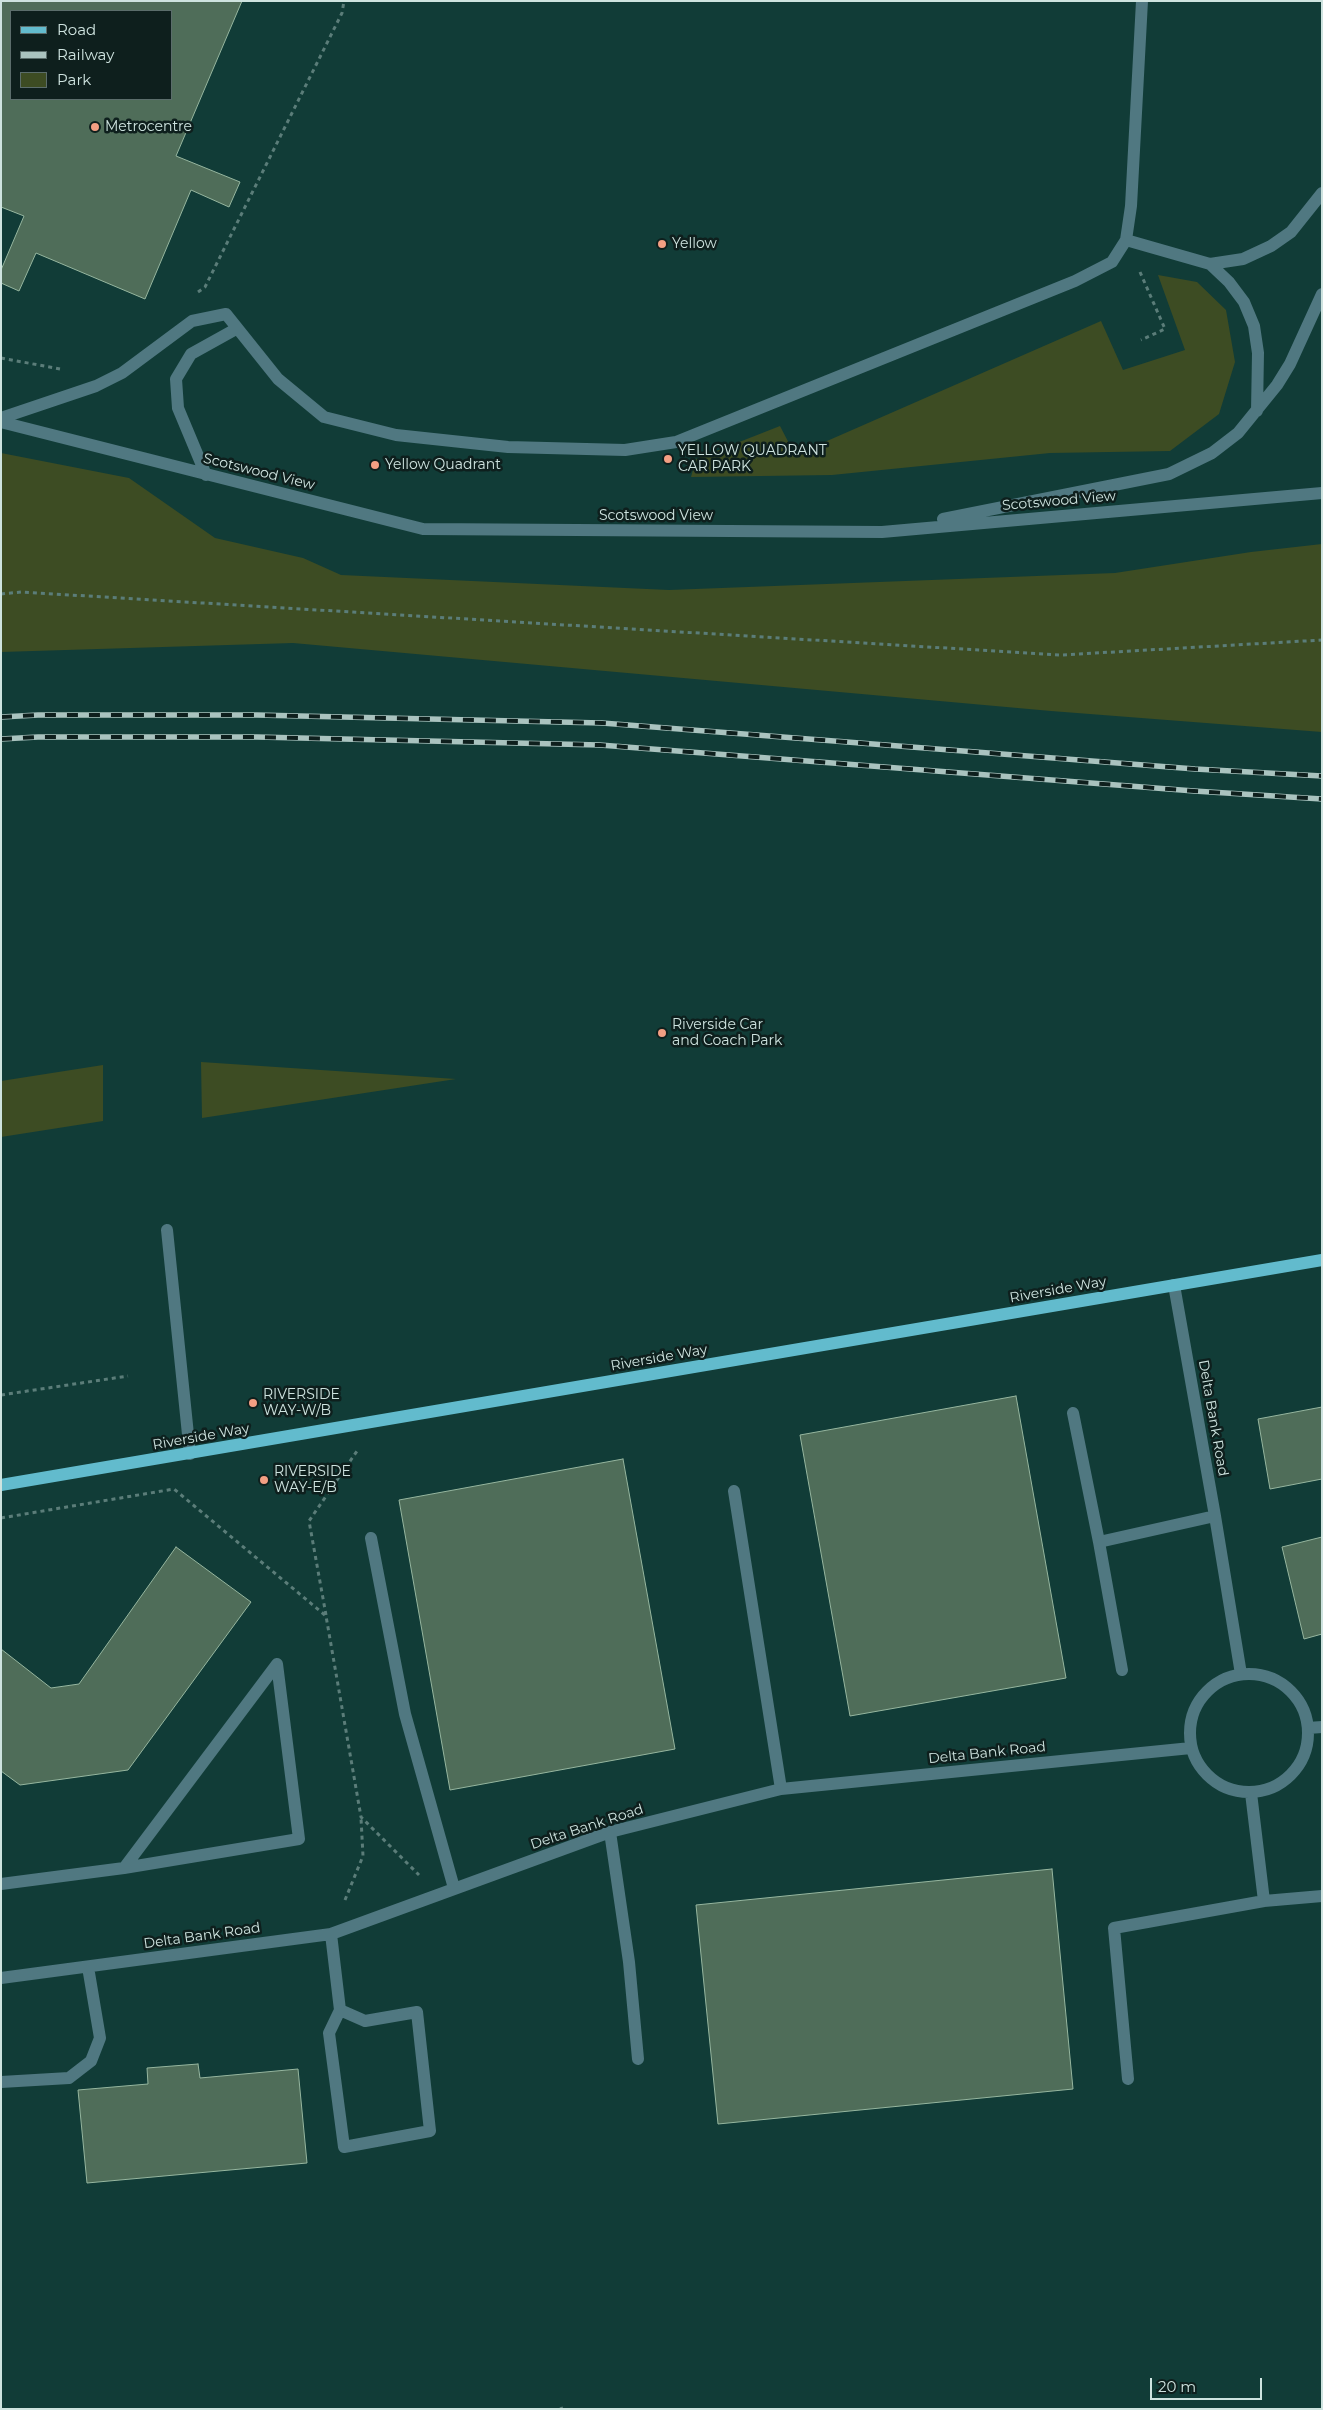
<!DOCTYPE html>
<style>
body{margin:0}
#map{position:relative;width:1323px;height:2410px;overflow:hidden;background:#113c37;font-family:Montserrat,sans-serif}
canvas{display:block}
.frame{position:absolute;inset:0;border:2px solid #cee3df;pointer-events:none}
.legend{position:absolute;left:10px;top:10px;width:162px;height:90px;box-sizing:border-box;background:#0e1f1d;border:1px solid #5b6d6b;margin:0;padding:6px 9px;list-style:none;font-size:15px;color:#cee3df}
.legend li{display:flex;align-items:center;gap:10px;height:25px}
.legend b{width:25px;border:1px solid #5b6d6b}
.scale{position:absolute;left:1150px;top:2378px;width:112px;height:22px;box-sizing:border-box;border:2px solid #cee3df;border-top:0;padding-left:6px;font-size:15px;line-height:18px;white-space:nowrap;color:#cee3df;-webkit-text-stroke:4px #0e1f1d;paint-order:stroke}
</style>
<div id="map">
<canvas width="1323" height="2410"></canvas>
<div class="frame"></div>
<ul class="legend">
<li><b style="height:6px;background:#62bbcd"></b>Road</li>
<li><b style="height:6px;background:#aac3bf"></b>Railway</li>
<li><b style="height:14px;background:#3d4c23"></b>Park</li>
</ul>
<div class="scale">20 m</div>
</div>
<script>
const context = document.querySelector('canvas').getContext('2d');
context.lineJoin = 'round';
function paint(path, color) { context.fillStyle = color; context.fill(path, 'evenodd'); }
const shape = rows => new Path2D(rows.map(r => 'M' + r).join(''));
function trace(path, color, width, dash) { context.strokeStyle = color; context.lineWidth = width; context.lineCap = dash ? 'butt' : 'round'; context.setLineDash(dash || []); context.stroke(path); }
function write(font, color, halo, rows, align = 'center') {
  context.font = font + ' Montserrat,sans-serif'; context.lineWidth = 5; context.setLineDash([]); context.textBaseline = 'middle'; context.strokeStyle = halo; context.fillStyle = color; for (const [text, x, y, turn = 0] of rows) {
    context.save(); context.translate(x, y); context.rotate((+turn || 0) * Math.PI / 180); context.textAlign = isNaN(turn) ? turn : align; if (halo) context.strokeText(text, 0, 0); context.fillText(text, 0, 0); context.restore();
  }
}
paint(shape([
 [1158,275,1197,282,1226,310,1235,362,1219,414,1170,451,1050,453,832,475,691,477,696,459,780,426,795,455,1101,321,1123,370,1185,350],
 [1,453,129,478,215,538,303,558,341,575,669,590,1115,573,1251,552,1322,544,1322,732,1051,711,293,643,1,652],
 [201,1062,456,1079,202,1118],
 [103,1065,103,1121,1,1137,1,1081]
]), '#3d4c23');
const building = shape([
 [1,1,242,1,176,156,240,182,229,207,191,190,145,299,36,253,19,291,1,283,1,270,24,216,1,207,1,1],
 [11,11,171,11,171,99,11,99,11,11],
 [1016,1396,1066,1678,850,1716,800,1435,1016,1396],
 [1322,1407,1322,1479,1270,1489,1258,1419,1322,1407],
 [623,1459,675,1749,450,1790,399,1500,623,1459],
 [1322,1537,1322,1634,1304,1639,1282,1547,1322,1537],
 [176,1547,251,1602,128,1770,20,1785,1,1771,1,1649,51,1688,79,1684,176,1547],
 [1052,1869,1073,2089,718,2124,696,1905,1052,1869],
 [198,2064,200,2078,298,2069,307,2163,87,2183,78,2090,148,2084,147,2068,198,2064]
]);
paint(building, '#4f6d59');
trace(building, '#96b69f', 1);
trace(shape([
 [1140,272,1165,329,1141,340],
 [198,292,205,287,342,13,344,1],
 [1,358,60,369],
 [1,594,21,592,1061,655,1322,640],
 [1,1395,128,1376],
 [1,1518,174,1489,326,1616,361,1817,419,1875],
 [326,1615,309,1521,357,1451],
 [345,1900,363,1856,361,1818],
 [560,2409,563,2408]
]), '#5b7d79', 3, [4, 4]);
trace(shape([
 [1142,1,1131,206,1126,240,1210,264,1243,259,1271,246,1291,232,1322,193],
 [1210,264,1229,282,1244,302,1254,326,1258,353,1257,411],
 [1,418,96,386,122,373,192,321,226,314,278,379,324,417,396,435,508,447,625,450,676,442,1075,281,1112,262,1126,240],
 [1,422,423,529,882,532,1322,493],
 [206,475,178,408,176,379,191,354,236,329],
 [943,519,1169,474,1212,453,1238,433,1277,385,1290,364,1322,294],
 [167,1230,190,1454],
 [1174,1285,1215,1516,1241,1674],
 [1073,1413,1099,1542],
 [734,1491,781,1789],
 [371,1538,405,1714,454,1888],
 [1122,1670,1099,1542,1215,1516],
 '1190 1733a59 59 0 1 1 118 0a59 59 0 1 1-118 0Z',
 [1308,1728,1322,1727],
 [1251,1793,1264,1901],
 [610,1832,629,1962,638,2059],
 [1,1884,124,1868,299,1839,277,1664,124,1868],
 [331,1934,340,2010,365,2021,417,2012,430,2131,344,2147,329,2033,340,2010],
 [1,1978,331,1934,610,1832,781,1789,1191,1748],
 [1128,2079,1114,1928,1264,1901,1322,1896],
 [1,2082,69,2078,91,2061,100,2038,88,1967]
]), '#507881', 12);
trace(shape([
 [1,1485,1322,1260]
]), '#62bbcd', 12);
const rail = shape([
 [1,717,38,715,257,715,602,723,1195,769,1322,776],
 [1,739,38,737,257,737,600,745,1194,791,1322,799]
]);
trace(rail, '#aac3bf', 5.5);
trace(rail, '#0e1f1d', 4, [11]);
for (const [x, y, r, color] of [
 [95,127,5,"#f39f83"],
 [662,244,5,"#f39f83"],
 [668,459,5,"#f39f83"],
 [375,465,5,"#f39f83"],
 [662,1033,5,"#f39f83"],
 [253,1403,5,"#f39f83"],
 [264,1480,5,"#f39f83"]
]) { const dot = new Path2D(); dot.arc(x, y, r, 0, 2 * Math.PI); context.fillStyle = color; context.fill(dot); trace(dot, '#0e1f1d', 2); }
write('14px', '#cee3df', '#0e1f1d', [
 ["Metrocentre",105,127],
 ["Yellow",672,244],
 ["YELLOW QUADRANT",678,451],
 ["CAR PARK",678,467],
 ["Yellow Quadrant",385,465],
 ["Riverside Car",672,1025],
 ["and Coach Park",672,1041],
 ["RIVERSIDE",263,1395],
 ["WAY-W/B",263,1411],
 ["RIVERSIDE",274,1472],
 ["WAY-E/B",274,1488]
], 'left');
write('14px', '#cee3df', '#0e1f1d', [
 ["Scotswood View",259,472,14],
 ["Scotswood View",1059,501,-5],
 ["Scotswood View",656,516],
 ["Riverside Way",1058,1290,-10],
 ["Riverside Way",659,1358,-10],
 ["Delta Bank Road",1213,1418,80],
 ["Riverside Way",201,1437,-10],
 ["Delta Bank Road",987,1753,-6],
 ["Delta Bank Road",587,1827,-18],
 ["Delta Bank Road",202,1936,-8]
]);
</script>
